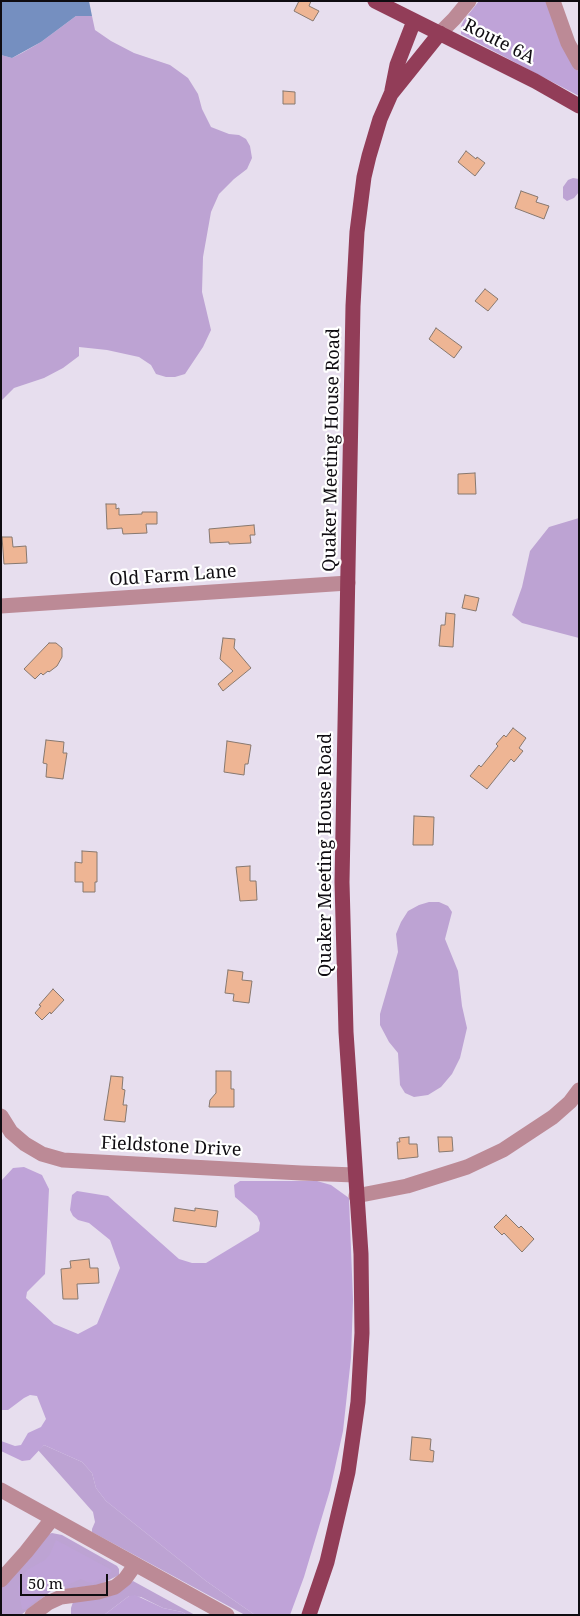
<!DOCTYPE html>
<style>
body{margin:0}
#map{position:relative;width:580px;height:1616px;overflow:hidden;background:#e7deee;font-family:"Noto Serif",serif}
canvas{display:block}
.frame{position:absolute;inset:0;border:2px solid #0f0c11;pointer-events:none}
.scale{position:absolute;left:20px;top:1574px;width:88px;height:22px;box-sizing:border-box;border:2px solid #0f0c11;border-top:0;padding-left:6px;font-size:15px;line-height:18px;white-space:nowrap;color:#0f0c11;-webkit-text-stroke:4px #fff;paint-order:stroke}
</style>
<div id="map">
<canvas width="580" height="1616"></canvas>
<div class="frame"></div>
<div class="scale">50 m</div>
</div>
<script>
const context = document.querySelector('canvas').getContext('2d');
context.lineJoin = 'round';
function paint(path, color) { context.fillStyle = color; context.fill(path, 'evenodd'); }
const shape = rows => new Path2D(rows.map(r => 'M' + r).join(''));
function trace(path, color, width, dash) { context.strokeStyle = color; context.lineWidth = width; context.lineCap = dash ? 'butt' : 'round'; context.setLineDash(dash || []); context.stroke(path); }
function write(font, color, halo, rows, align = 'center') {
  context.font = font + ' "Noto Serif",serif'; context.lineWidth = 4.5; context.setLineDash([]); context.textBaseline = 'middle'; context.strokeStyle = halo; context.fillStyle = color; for (const [text, x, y, turn = 0] of rows) {
    context.save(); context.translate(x, y); context.rotate((+turn || 0) * Math.PI / 180); context.textAlign = isNaN(turn) ? turn : align; if (halo) context.strokeText(text, 0, 0); context.fillText(text, 0, 0); context.restore();
  }
}
paint(shape([
 [76,16,92,16,95,30,111,41,134,53,170,65,188,78,198,94,202,109,211,127,229,134,239,135,246,139,250,146,252,158,247,169,234,179,219,194,211,212,203,257,202,292,211,330,203,347,185,374,175,377,166,377,156,374,151,365,139,357,107,350,79,347,79,356,63,368,44,378,14,388,1,401,1,55,12,58,22,53,41,42],
 [573,178,579,179,579,192,574,198,567,201,563,198,563,187,568,180],
 [579,518,579,638,522,623,512,615,522,587,530,551,549,527],
 [429,902,439,902,448,906,452,912,445,939,458,971,462,1006,467,1028,460,1058,452,1074,441,1087,428,1095,414,1097,405,1093,400,1085,398,1053,389,1042,380,1025,380,1014,398,952,396,934,401,922,408,911,419,905],
 [44,1445,82,1462,92,1473,96,1488,106,1501,206,1581,255,1615,245,1615,92,1532,92,1529,95,1522,93,1512,38,1450],
 [52,1533,62,1535,117,1566,119,1569,119,1575,99,1585,51,1591,21,1615,1,1615,1,1586,46,1535],
 [133,1581,195,1615,187,1615,182,1612,163,1608,141,1597,129,1596,104,1615,71,1615,71,1608,73,1602,110,1596]
]), '#bda3d3');
paint(shape([
 [479,1,550,1,575,68,579,72,579,96,461,34,461,26,464,20],
 [24,1167,42,1175,49,1189,45,1274,27,1292,26,1298,54,1324,78,1334,97,1324,120,1268,110,1240,89,1223,78,1220,73,1216,70,1210,72,1195,77,1191,108,1196,179,1259,192,1263,206,1263,259,1231,260,1223,257,1216,235,1197,234,1185,240,1181,317,1181,331,1185,349,1198,353,1300,351,1358,343,1431,330,1490,304,1577,290,1615,255,1615,206,1581,106,1501,96,1488,92,1473,82,1462,44,1445,30,1460,22,1461,1,1451,1,1441,15,1446,21,1445,28,1433,41,1427,46,1419,37,1396,30,1395,24,1398,8,1410,1,1410,1,1181,13,1168],
 [56,1540,110,1569,112,1571,108,1576,93,1583,87,1582,81,1579,67,1585,56,1584,50,1587,45,1593,25,1609,22,1609,18,1588,20,1582,27,1570,45,1560,50,1554],
 [135,1595,163,1608,182,1612,187,1615,104,1615,129,1596]
]), '#bfa3d8');
paint(shape([
 [1,1,89,1,92,16,76,16,41,42,12,58,1,55]
]), '#758fc0');
const building = shape([
 [299,1,311,1,309,6,319,11,313,21,294,11,299,1],
 [283,91,295,92,295,104,283,104,283,91],
 [466,151,476,159,477,157,485,163,475,176,458,162,466,151],
 [521,191,538,197,536,202,549,206,544,219,515,208,521,191],
 [485,289,498,299,488,311,475,301,485,289],
 [436,328,462,347,454,358,429,339,436,328],
 [475,473,476,494,458,494,458,474,475,473],
 [106,504,116,504,116,509,119,508,119,515,142,514,142,512,157,512,157,524,146,524,147,533,123,534,122,528,107,529,106,504],
 [254,525,255,535,250,535,251,543,229,544,229,542,210,543,209,529,254,525],
 [2,537,12,537,13,547,26,546,27,563,4,564,2,537],
 [465,595,479,598,476,611,462,608,465,595],
 [446,613,455,614,453,647,439,646,441,625,445,625,446,613],
 [223,638,235,639,234,648,251,668,223,691,218,684,233,671,220,659,223,638],
 [49,643,56,643,62,648,62,657,57,666,49,672,48,671,43,675,41,673,35,679,24,669,49,643],
 [513,728,526,738,519,748,523,751,514,762,511,759,487,789,470,776,479,765,481,767,498,746,496,744,504,735,506,737,513,728],
 [46,740,64,742,63,753,67,753,63,779,46,777,47,764,43,763,46,740],
 [227,741,251,745,248,764,245,764,244,775,224,772,227,741],
 [414,816,434,817,433,845,413,845,414,816],
 [82,851,97,852,97,882,95,882,95,892,83,892,83,882,75,882,75,862,82,863,82,851],
 [250,866,250,881,256,881,257,900,240,901,236,867,250,866],
 [228,970,243,972,242,980,252,981,249,1003,233,1001,234,994,225,993,228,970],
 [53,989,64,1000,51,1014,50,1012,42,1020,35,1013,41,1006,39,1005,53,989],
 [216,1071,231,1071,231,1089,234,1089,234,1107,209,1107,210,1100,216,1093,216,1071],
 [111,1076,123,1077,122,1089,125,1090,123,1105,127,1105,125,1122,104,1120,111,1076],
 [409,1137,409,1144,417,1144,418,1157,398,1159,397,1142,400,1142,399,1138,409,1137],
 [438,1137,452,1137,453,1151,439,1152,438,1137],
 [175,1208,195,1211,195,1208,218,1211,216,1227,173,1221,175,1208],
 [506,1215,519,1228,521,1226,534,1239,522,1252,504,1233,502,1235,494,1227,506,1215],
 [89,1259,90,1268,98,1268,99,1283,77,1284,78,1299,63,1299,61,1269,71,1268,70,1261,89,1259],
 [412,1437,431,1439,430,1450,434,1451,433,1462,410,1460,412,1437]
]);
paint(building, '#eeb594');
trace(building, '#87786f', 1);
trace(shape([
 [553,1,568,43,579,63],
 [440,33,454,19,469,1],
 [1,606,348,583],
 [1,1116,11,1132,25,1144,42,1154,63,1160,301,1173,355,1175],
 [356,1196,407,1186,467,1167,503,1150,553,1117,570,1102,579,1090],
 [1,1490,227,1615],
 [1,1580,26,1552,52,1519],
 [32,1615,48,1603,61,1597,98,1592,115,1587,125,1579,135,1565]
]), '#bc8a96', 15);
trace(shape([
 [375,1,535,81,579,106],
 [392,90,397,65,414,21],
 [309,1615,327,1562,348,1472,358,1402,362,1333,361,1254,346,1032,342,882,353,306,357,232,364,177,369,156,380,119,391,94,440,33]
]), '#923d58', 15);
write('18px', '#0f0c11', '#fff', [
 ["Route 6A",499,42,27],
 ["Quaker Meeting House Road",332,450,-89],
 ["Old Farm Lane",173,576,-4],
 ["Quaker Meeting House Road",326,855,-90],
 ["Fieldstone Drive",171,1147,3]
]);
</script>
